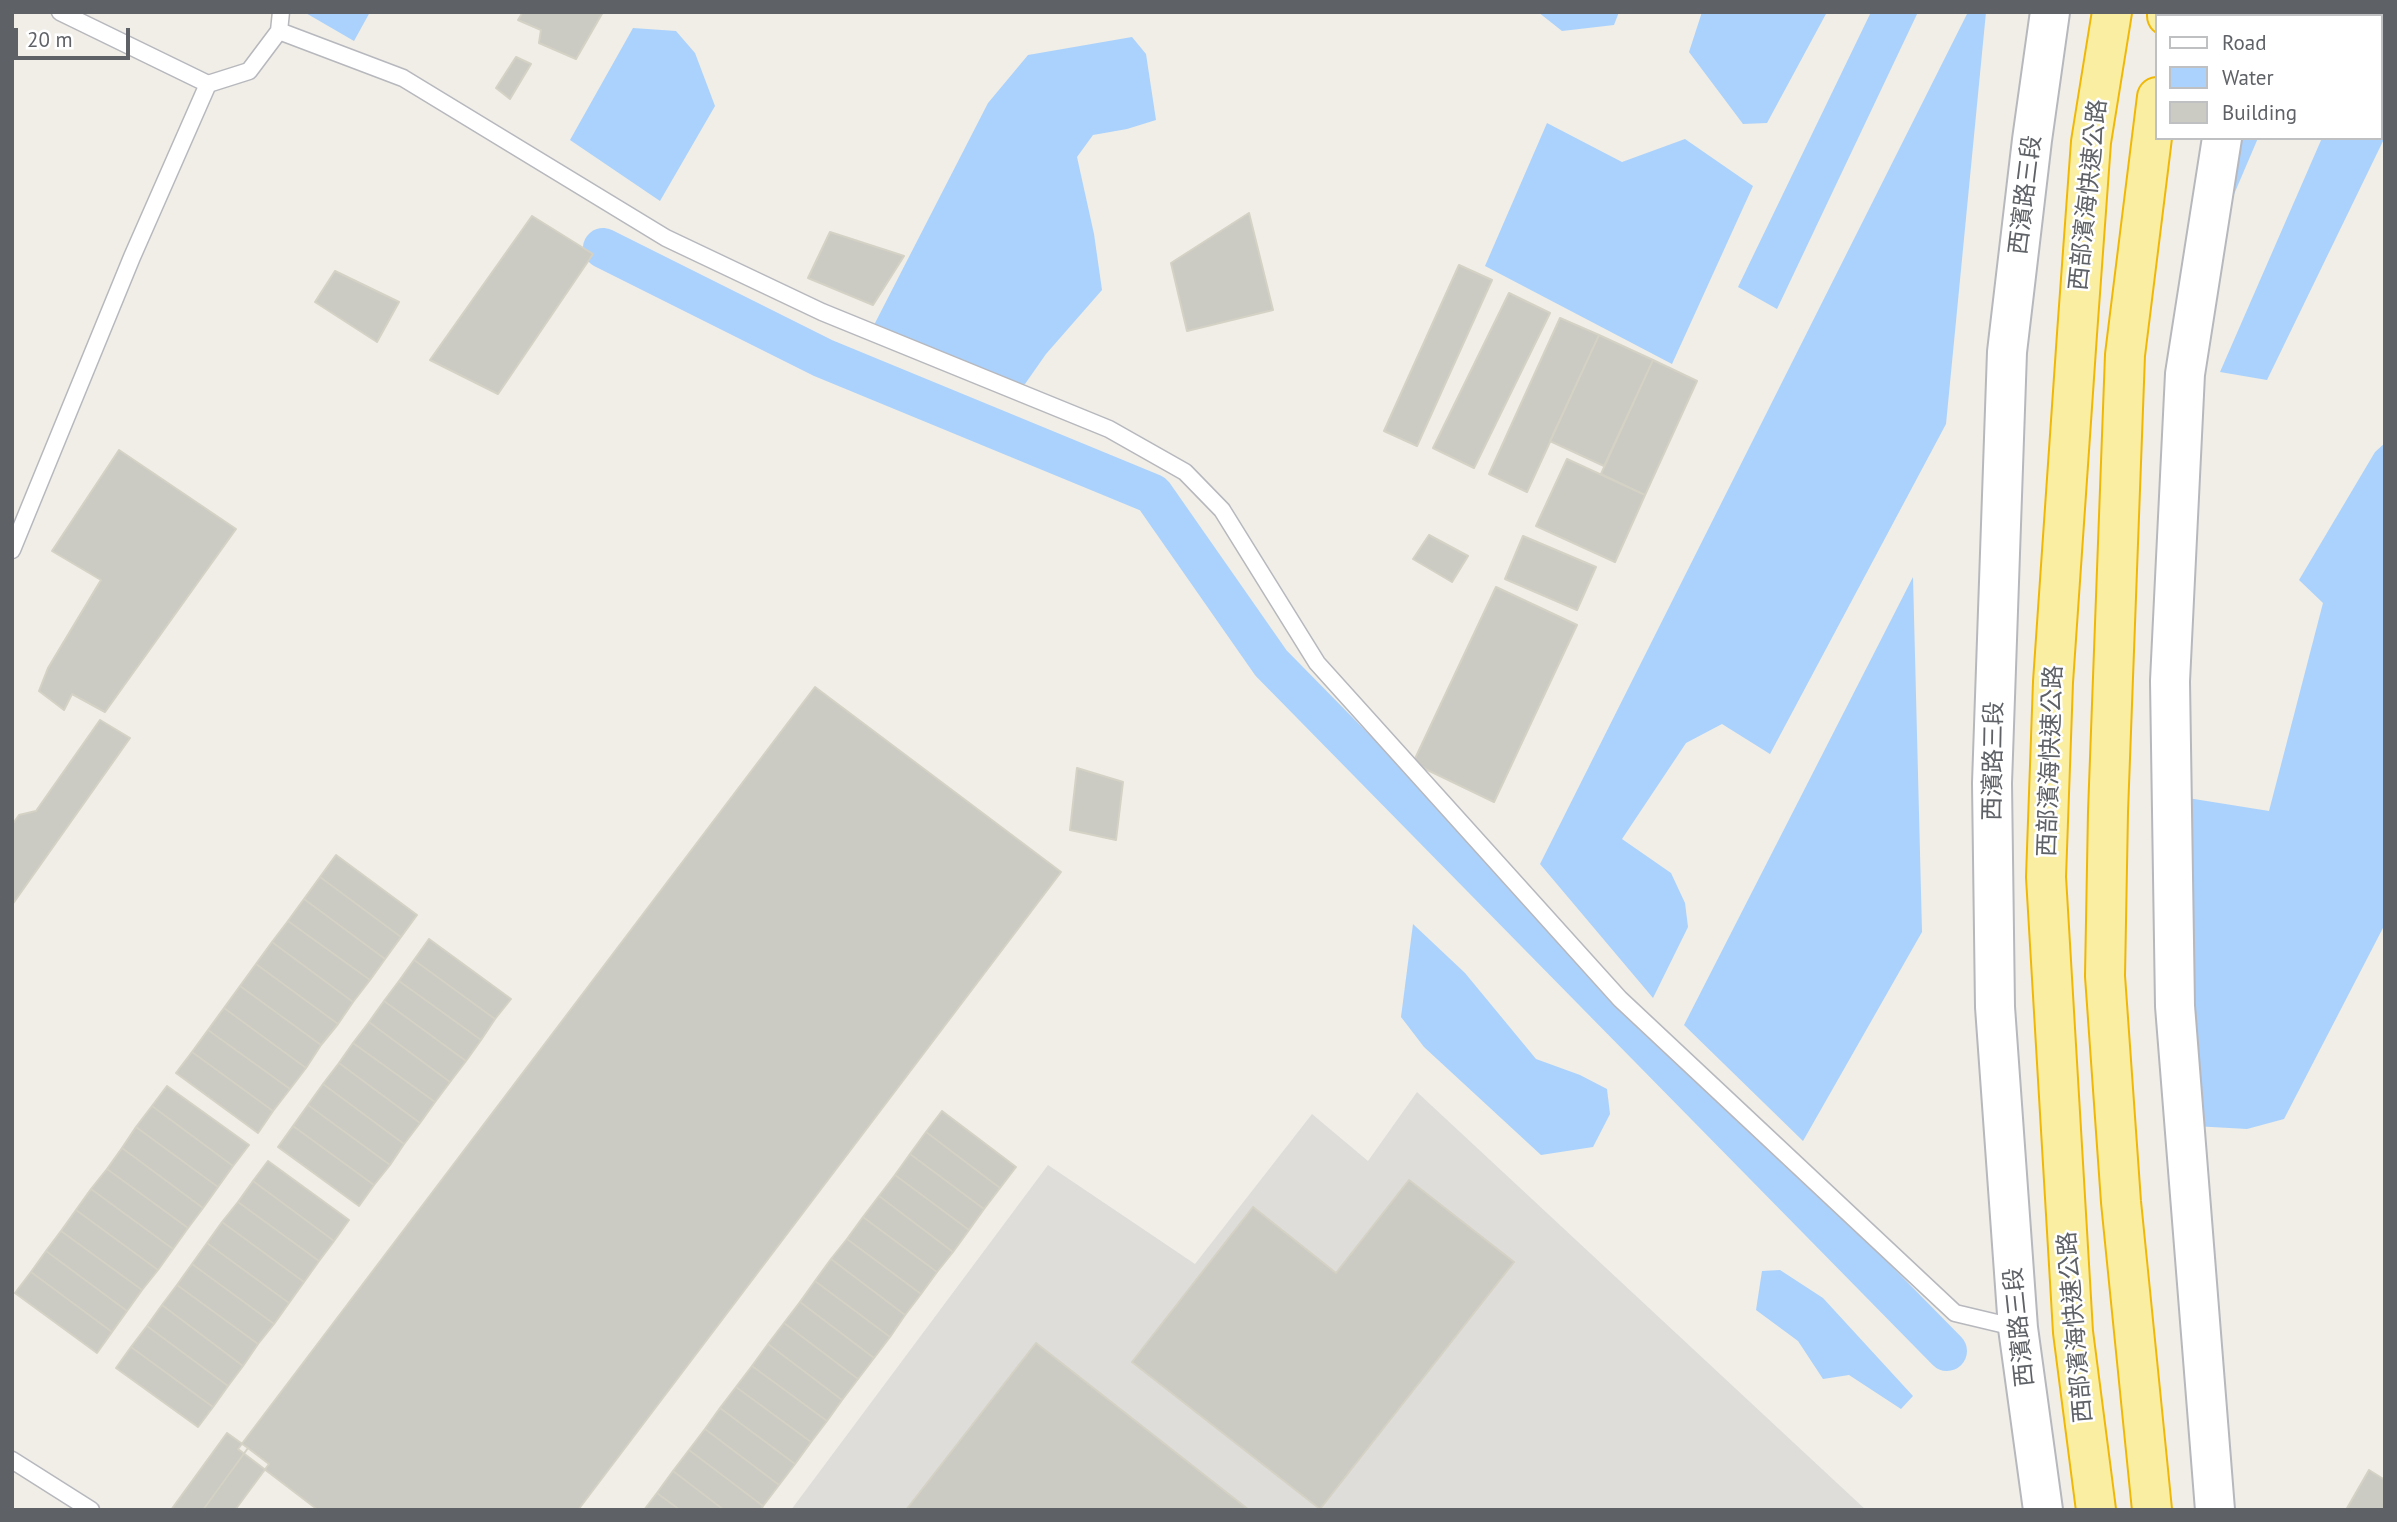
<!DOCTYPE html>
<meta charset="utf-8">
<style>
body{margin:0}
#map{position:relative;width:2397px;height:1522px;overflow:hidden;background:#f0eee7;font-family:"PT Sans",sans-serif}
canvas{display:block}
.frame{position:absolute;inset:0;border:14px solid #5e6166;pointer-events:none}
.legend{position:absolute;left:2155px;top:14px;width:228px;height:126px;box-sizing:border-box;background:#fff;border:2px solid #bfc0c2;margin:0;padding:9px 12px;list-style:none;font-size:21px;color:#5e6166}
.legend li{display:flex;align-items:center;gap:14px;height:35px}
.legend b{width:35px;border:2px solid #bfc0c2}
.scale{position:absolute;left:14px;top:28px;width:116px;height:32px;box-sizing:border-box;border:4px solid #5e6166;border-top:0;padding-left:9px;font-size:21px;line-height:24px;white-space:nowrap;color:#5e6166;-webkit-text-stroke:5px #fff;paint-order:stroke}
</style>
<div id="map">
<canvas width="2397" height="1522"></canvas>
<div class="frame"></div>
<ul class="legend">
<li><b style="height:9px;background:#fff"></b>Road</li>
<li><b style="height:19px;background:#abd2fc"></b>Water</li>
<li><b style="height:19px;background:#cbcac3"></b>Building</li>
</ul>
<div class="scale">20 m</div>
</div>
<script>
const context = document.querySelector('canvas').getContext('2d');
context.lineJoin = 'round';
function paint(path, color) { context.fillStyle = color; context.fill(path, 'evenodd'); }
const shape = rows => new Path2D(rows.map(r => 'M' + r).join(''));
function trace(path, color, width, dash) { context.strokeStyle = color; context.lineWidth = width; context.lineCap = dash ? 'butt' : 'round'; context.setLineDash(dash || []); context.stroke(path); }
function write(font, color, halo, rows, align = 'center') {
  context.font = font + ' "PT Sans","Noto Sans TC",sans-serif'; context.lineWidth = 5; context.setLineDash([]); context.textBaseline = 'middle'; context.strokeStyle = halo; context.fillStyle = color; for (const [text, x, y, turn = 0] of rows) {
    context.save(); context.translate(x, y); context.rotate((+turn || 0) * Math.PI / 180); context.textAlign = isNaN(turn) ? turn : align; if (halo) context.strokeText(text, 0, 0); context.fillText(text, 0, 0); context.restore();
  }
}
paint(shape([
 [1417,1092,1866,1510,791,1510,1048,1165,1195,1264,1312,1114,1368,1161]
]), '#dfddd9');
paint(shape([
 [304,12,370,12,354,41],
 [1538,12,1619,12,1614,25,1562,31],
 [1702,12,1827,12,1767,123,1743,124,1689,52],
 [1871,12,1918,12,1777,309,1738,287],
 [1968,12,1986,12,1946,424,1770,754,1722,724,1686,743,1622,839,1671,873,1685,903,1688,927,1653,998,1540,864],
 [2378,12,2385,12,2385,137,2267,380,2220,372,2322,138,2381,138,2381,16,2376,16],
 [633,28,676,31,695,53,715,106,660,201,570,140],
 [1132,37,1146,54,1156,120,1127,129,1093,135,1077,157,1094,234,1102,290,1046,354,1025,384,996,383,874,325,988,103,1028,55],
 [1547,123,1622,162,1685,139,1753,186,1672,364,1485,266],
 [2208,138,2258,138,2212,246],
 [2385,443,2385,924,2284,1119,2247,1129,2194,1126,2169,795,2269,811,2323,603,2299,580,2375,452],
 [1913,577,1922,932,1803,1141,1684,1025],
 [1413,924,1465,973,1536,1059,1580,1075,1607,1089,1610,1114,1593,1147,1541,1155,1424,1047,1401,1017],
 [1780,1270,1823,1298,1913,1396,1901,1409,1849,1375,1823,1379,1798,1341,1756,1310,1762,1271]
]), '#abd2fc');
trace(shape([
 [603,248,823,358,1153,494,1271,663,1947,1351]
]), '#abd2fc', 40);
const building = shape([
 [523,12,603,12,576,59,539,43,541,30,518,20,523,12],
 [516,57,531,64,510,99,496,88,516,57],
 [1249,213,1273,310,1187,331,1171,263,1249,213],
 [532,216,593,254,498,394,430,360,532,216],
 [830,232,904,256,873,305,808,278,830,232],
 [1459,265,1492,280,1417,446,1384,431,1459,265],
 [335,271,399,302,377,342,315,302,335,271],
 [1509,293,1550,313,1474,468,1433,448,1509,293],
 [1560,318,1599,335,1527,492,1489,474,1560,318],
 [1599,335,1653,360,1604,466,1550,441,1599,335],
 [1653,360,1697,381,1645,495,1601,474,1653,360],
 [119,450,236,529,105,712,72,694,64,710,39,691,48,668,101,580,52,551,119,450],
 [1567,459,1645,495,1615,562,1536,526,1567,459],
 [1429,535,1468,556,1452,582,1413,559,1429,535],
 [1523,536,1596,567,1577,610,1505,579,1523,536],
 [1496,587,1577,625,1494,802,1413,763,1496,587],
 [815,687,1061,872,578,1510,318,1510,238,1449,815,687],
 [100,720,130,738,12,905,12,825,19,815,36,811,100,720],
 [1077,768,1123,782,1116,840,1070,830,1077,768],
 [336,855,417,915,401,937,320,877,336,855],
 [320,877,401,937,385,959,304,899,320,877],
 [304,899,385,959,370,980,288,921,304,899],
 [288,921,370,980,353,1002,272,942,288,921],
 [429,939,511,999,495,1019,414,960,429,939],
 [272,942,353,1002,338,1024,256,964,272,942],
 [414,960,495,1019,481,1040,399,981,414,960],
 [256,964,338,1024,321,1045,240,986,256,964],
 [399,981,481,1040,466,1061,384,1001,399,981],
 [240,986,321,1045,306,1068,224,1008,240,986],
 [384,1001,466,1061,450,1082,369,1022,384,1001],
 [224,1008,306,1068,290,1089,208,1030,224,1008],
 [369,1022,450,1082,435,1102,353,1043,369,1022],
 [208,1030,290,1089,273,1111,192,1052,208,1030],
 [353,1043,435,1102,420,1123,339,1063,353,1043],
 [192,1052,273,1111,258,1133,176,1073,192,1052],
 [339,1063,420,1123,404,1144,323,1084,339,1063],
 [323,1084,404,1144,390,1165,308,1105,323,1084],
 [167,1086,249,1145,233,1166,152,1106,167,1086],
 [308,1105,390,1165,374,1185,293,1126,308,1105],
 [152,1106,233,1166,218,1187,136,1127,152,1106],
 [942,1111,1016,1167,1000,1188,926,1132,942,1111],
 [293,1126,374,1185,359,1206,278,1147,293,1126],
 [136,1127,218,1187,203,1208,122,1148,136,1127],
 [926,1132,1000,1188,984,1209,910,1154,926,1132],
 [122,1148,203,1208,188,1228,107,1169,122,1148],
 [910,1154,984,1209,969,1230,895,1175,910,1154],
 [268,1161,349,1220,334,1241,253,1181,268,1161],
 [107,1169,188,1228,173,1249,91,1189,107,1169],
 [895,1175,969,1230,953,1252,879,1196,895,1175],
 [1409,1180,1514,1262,1320,1509,1132,1362,1253,1207,1336,1273,1409,1180],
 [253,1181,334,1241,319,1261,238,1202,253,1181],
 [91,1189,173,1249,158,1270,76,1210,91,1189],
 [879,1196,953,1252,937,1272,863,1217,879,1196],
 [238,1202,319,1261,304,1282,222,1222,238,1202],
 [76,1210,158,1270,142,1290,61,1231,76,1210],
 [863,1217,937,1272,921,1294,847,1239,863,1217],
 [222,1222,304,1282,289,1303,207,1243,222,1222],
 [61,1231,142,1290,127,1311,46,1251,61,1231],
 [847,1239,921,1294,905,1315,831,1259,847,1239],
 [207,1243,289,1303,274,1324,192,1264,207,1243],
 [46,1251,127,1311,112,1332,31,1272,46,1251],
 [831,1259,905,1315,890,1337,815,1281,831,1259],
 [192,1264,274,1324,258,1344,177,1285,192,1264],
 [31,1272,112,1332,97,1353,15,1293,31,1272],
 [815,1281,890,1337,874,1358,800,1302,815,1281],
 [177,1285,258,1344,243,1366,162,1305,177,1285],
 [800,1302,874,1358,858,1379,784,1323,800,1302],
 [162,1305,243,1366,228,1386,147,1326,162,1305],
 [784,1323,858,1379,842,1400,768,1344,784,1323],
 [147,1326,228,1386,213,1407,131,1347,147,1326],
 [1036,1343,1249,1510,906,1510,1036,1343],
 [768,1344,842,1400,827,1421,752,1366,768,1344],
 [131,1347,213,1407,198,1427,116,1368,131,1347],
 [752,1366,827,1421,811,1442,736,1387,752,1366],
 [736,1387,811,1442,795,1464,720,1408,736,1387],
 [720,1408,795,1464,779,1485,705,1429,720,1408],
 [705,1429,779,1485,763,1506,689,1450,705,1429],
 [227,1433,248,1448,203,1510,171,1510,227,1433],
 [248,1448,269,1464,235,1510,203,1510,248,1448],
 [689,1450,763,1506,761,1510,724,1510,673,1471,689,1450],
 [2369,1470,2385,1480,2385,1510,2346,1510,2369,1470],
 [673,1471,724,1510,680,1510,657,1493,673,1471],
 [657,1493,680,1510,644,1510,657,1493]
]);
paint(building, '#cbcac3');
trace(building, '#d4d1c5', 2);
const service = shape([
 [60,12,208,84,249,71,279,31,281,12],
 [279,31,403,78,666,238,822,312,1109,429,1185,472,1222,510,1317,663,1620,999,1955,1313,2018,1328],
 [12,550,132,257,208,84],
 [12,1460,91,1510]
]);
const tertiary = shape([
 [2240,16,2241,12],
 [2043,1510,2018,1328,1995,1007,1992,783,2007,352,2032,140,2050,12],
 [2215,1510,2175,1006,2170,681,2185,374,2222,138]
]);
const trunk = shape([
 [2167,16,2167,12],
 [2096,1510,2073,1332,2046,877,2053,682,2077,334,2091,142,2112,12],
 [2152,1510,2121,1202,2105,976,2108,812,2125,355,2157,97]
]);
trace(service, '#b7b8bd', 19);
trace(tertiary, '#b7b8bd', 42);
trace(trunk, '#efb808', 42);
trace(service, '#fff', 16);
trace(tertiary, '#fff', 38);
trace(trunk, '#faeea2', 38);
write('24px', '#5e6166', '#fff', [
 ["西濱路三段",2026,195,-83],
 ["西部濱海快速公路",2089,195,-84],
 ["西濱路三段",1994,761,-89],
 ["西部濱海快速公路",2051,761,-88],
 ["西濱路三段",2020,1327,-96],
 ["西部濱海快速公路",2076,1327,-95]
]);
</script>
